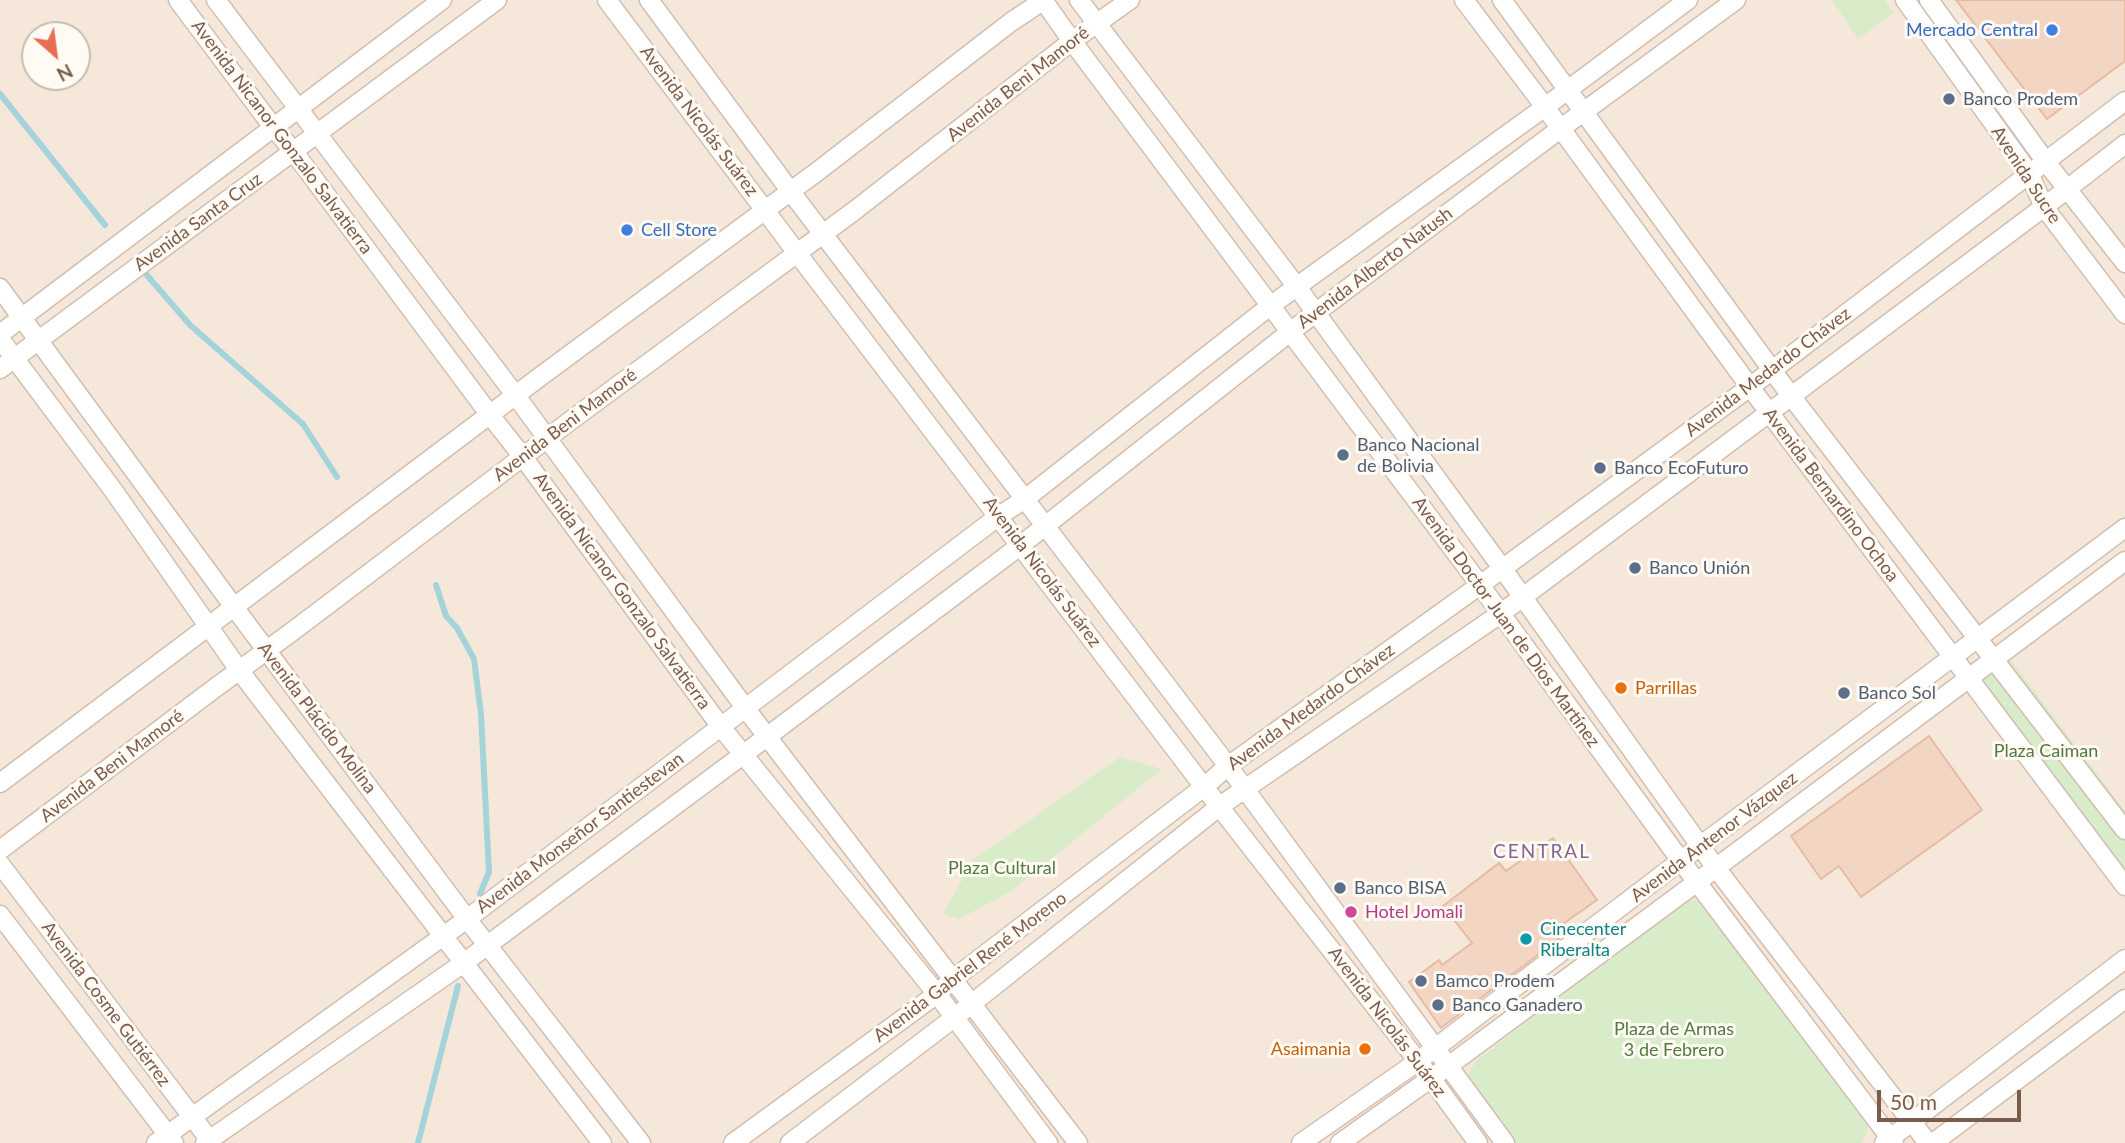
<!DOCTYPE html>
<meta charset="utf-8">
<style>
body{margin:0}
#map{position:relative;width:2125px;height:1143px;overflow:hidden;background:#fdf6ec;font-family:Lato,sans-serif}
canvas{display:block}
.north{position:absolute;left:21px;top:21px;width:70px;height:70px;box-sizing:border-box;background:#fffaf3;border:2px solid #cabbb1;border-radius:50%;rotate:152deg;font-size:19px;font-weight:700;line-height:28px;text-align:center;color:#7a5c4d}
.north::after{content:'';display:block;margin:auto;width:24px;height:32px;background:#e76f51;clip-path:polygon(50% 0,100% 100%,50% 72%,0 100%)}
.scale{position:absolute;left:1877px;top:1090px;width:144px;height:32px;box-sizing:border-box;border:4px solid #7a5c4d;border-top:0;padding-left:9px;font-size:21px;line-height:24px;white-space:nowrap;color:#7a5c4d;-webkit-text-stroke:5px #fffaf3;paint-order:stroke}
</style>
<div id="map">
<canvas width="2125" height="1143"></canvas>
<div class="north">N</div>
<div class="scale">50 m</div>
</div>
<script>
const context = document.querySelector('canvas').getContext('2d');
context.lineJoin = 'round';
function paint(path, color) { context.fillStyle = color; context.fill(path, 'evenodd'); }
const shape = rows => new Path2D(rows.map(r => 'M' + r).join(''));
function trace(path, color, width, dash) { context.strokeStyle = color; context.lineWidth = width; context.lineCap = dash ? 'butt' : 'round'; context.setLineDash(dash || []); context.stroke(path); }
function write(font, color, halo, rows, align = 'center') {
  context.font = font + ' Lato,sans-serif'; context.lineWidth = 6; context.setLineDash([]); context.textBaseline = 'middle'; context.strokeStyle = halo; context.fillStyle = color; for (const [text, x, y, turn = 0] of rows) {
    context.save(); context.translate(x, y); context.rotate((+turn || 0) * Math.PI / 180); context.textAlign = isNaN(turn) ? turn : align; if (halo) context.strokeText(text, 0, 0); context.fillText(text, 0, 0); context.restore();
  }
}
paint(shape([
 [0,0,2125,0,2125,1143,0,1143],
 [35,35,77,35,77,77,35,77]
]), '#f5e8da');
paint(shape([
 [1832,0,1885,0,1894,13,1858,39],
 [2010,659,2125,811,2125,872,2111,883,1967,692],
 [1120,757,1162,769,1010,892,959,919,943,914,973,860],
 [1685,899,1701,901,1703,907,1865,1119,1868,1128,1862,1143,1515,1143,1472,1087,1469,1073,1476,1061]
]), '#d8ecc9');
trace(shape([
 [0,94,105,225],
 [146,274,190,325,303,424,337,477],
 [436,585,446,616,457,628,474,659,481,714,489,872,480,894],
 [418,1143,458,986]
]), '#a5d3da', 6);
const building = shape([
 [1956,0,2125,0,2125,61,2047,119,1956,0],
 [1929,736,1982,810,1861,897,1839,866,1821,879,1791,836,1929,736],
 [1553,838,1597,900,1553,931,1559,939,1441,1028,1409,982,1439,960,1442,965,1472,943,1443,906,1499,863,1506,871,1553,838]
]);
paint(building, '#f3d5c3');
trace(building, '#e6bba3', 2);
const minor = shape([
 [178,0,273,127,294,152,490,415,523,457,721,727,937,994,1048,1143],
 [216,0,516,396,746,709,1078,1143],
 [607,0,797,253,1204,787,1431,1078,1478,1143],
 [649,0,791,192,1228,766,1505,1143],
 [1043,0,1072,41,1480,585,1681,861,1894,1143],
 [1079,0,1297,287,1502,568,1716,868,1928,1143],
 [1464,0,1545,107,1750,387,2125,886],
 [1502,0,1791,396,2125,830],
 [1905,0,2029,173,2044,207,2125,314],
 [1929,0,2046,162,2125,263],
 [0,288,234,607,467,919,641,1143],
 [0,334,442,0],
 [0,339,113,490,239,670,602,1143],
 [0,369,497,0],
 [0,783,541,376,818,171,1011,22,1044,0],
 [0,850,215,688,293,631,570,421,854,211,1072,41,1130,0],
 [0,864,212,1143],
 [0,915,174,1143],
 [156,1143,467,919,999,516,1025,499,1270,306,1545,107,1688,0],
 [205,1143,465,962,768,736,1021,545,1290,332,1560,129,1736,0],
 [733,1143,937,994,953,979,1204,787,1228,766,1480,585,1750,387,2125,101],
 [790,1143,955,1017,1220,806,1500,614,2044,207,2125,144],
 [1301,1143,1417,1062,1700,846,2125,528],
 [1340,1143,1447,1067,1697,882,2125,561],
 [1884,1143,2125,959],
 [1933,1143,2125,999]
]);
trace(minor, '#d1beb0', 21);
trace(minor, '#fff', 18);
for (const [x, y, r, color] of [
 [2052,30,7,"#3f7fe0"],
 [1949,99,7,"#5c6f8a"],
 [627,230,7,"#3f7fe0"],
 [1343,455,7,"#5c6f8a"],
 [1600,468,7,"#5c6f8a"],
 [1635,568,7,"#5c6f8a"],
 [1621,688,7,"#e8710a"],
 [1844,693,7,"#5c6f8a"],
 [1340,888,7,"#5c6f8a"],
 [1351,912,7,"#d1479c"],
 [1526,939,7,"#0f9aa8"],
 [1421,981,7,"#5c6f8a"],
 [1438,1005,7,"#5c6f8a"],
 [1365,1049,7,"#e8710a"]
]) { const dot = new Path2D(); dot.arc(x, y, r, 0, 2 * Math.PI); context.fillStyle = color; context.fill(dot); trace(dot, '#fffaf3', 2.5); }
write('18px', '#366cbe', '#fffaf3', [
 ["Mercado Central",2038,30],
 ["Cell Store",641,230,"left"]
], 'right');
write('18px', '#7a5c4d', '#fffaf3', [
 ["Avenida Beni Mamoré",1018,84,-38],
 ["Avenida Nicolás Suárez",699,121,53],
 ["Avenida Nicanor Gonzalo Salvatierra",282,137,53],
 ["Avenida Sucre",2026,175,57],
 ["Avenida Santa Cruz",198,222,-36],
 ["Avenida Alberto Natush",1375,268,-37],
 ["Avenida Medardo Chávez",1768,372,-37],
 ["Avenida Beni Mamoré",565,425,-37],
 ["Avenida Bernardino Ochoa",1831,495,53],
 ["Avenida Nicolás Suárez",1042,572,53],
 ["Avenida Nicanor Gonzalo Salvatierra",622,591,54],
 ["Avenida Doctor Juan de Dios Martínez",1506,622,54],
 ["Avenida Medardo Chávez",1311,707,-36],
 ["Avenida Plácido Molina",317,718,53],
 ["Avenida Beni Mamoré",112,766,-37],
 ["Avenida Monseñor Santiestevan",580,833,-37],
 ["Avenida Antenor Vázquez",1714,837,-37],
 ["Avenida Gabriel René Moreno",970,967,-37],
 ["Avenida Cosme Gutiérrez",106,1004,53],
 ["Avenida Nicolás Suárez",1387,1022,53]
]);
write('18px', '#4e5e75', '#fffaf3', [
 ["Banco Prodem",1963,99],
 ["Banco Nacional",1357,445],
 ["de Bolivia",1357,466],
 ["Banco EcoFuturo",1614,468],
 ["Banco Unión",1649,568],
 ["Banco Sol",1858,693],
 ["Banco BISA",1354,888],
 ["Bamco Prodem",1435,981],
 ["Banco Ganadero",1452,1005]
], 'left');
write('18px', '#c56008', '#fffaf3', [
 ["Parrillas",1635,688],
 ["Asaimania",1351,1049,"right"]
], 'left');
write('18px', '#537a41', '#fffaf3', [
 ["Plaza Caiman",2046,751],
 ["Plaza Cultural",1002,868],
 ["Plaza de Armas",1674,1029],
 ["3 de Febrero",1674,1050]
]);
write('18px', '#b23c85', '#fffaf3', [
 ["Hotel Jomali",1365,912]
], 'left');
write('18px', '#0d838f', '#fffaf3', [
 ["Cinecenter",1540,929],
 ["Riberalta",1540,950]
], 'left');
context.letterSpacing = '2px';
write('19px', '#846695', '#fffaf3', [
 ["CENTRAL",1542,852]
]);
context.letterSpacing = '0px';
</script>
